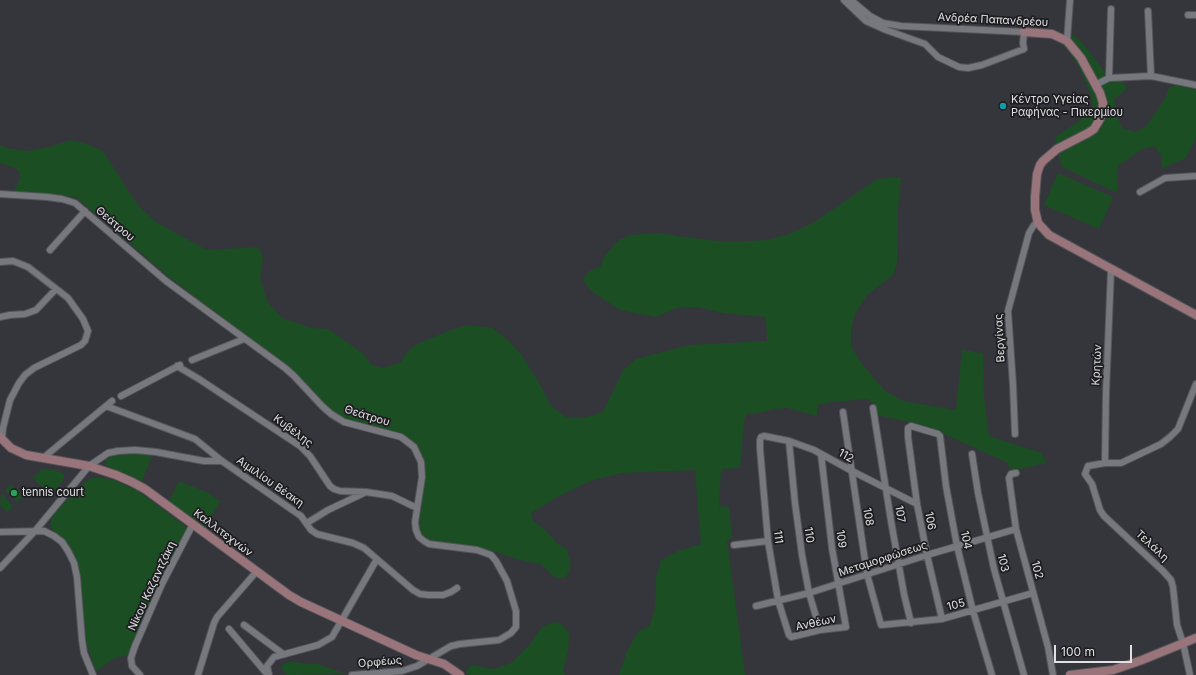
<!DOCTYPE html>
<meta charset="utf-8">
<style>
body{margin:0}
#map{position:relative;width:1196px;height:675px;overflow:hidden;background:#35363c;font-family:Inter,sans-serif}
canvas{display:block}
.scale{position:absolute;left:1054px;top:645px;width:78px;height:18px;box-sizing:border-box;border:2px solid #e1e1e5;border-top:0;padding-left:5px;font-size:12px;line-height:14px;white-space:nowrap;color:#e1e1e5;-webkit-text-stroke:3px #1d1d20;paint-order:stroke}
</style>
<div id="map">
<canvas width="1196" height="675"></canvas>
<div class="scale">100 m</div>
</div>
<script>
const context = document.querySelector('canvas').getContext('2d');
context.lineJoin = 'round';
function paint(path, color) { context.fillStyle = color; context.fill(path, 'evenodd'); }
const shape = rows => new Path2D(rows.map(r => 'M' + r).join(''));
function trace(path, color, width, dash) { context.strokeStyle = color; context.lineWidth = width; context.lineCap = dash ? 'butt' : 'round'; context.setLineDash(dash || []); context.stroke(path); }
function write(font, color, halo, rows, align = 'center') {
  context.font = font + ' Inter,sans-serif'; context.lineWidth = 3.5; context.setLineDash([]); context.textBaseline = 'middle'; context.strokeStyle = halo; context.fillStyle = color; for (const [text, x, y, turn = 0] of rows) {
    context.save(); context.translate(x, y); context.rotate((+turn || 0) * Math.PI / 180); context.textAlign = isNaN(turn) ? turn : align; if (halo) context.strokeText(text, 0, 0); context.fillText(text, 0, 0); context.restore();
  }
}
paint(shape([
 [1070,33,1081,41,1109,78,1120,78,1127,89,1114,99,1116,114,1122,128,1135,132,1146,126,1166,97,1169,88,1180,83,1196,85,1196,137,1186,158,1162,169,1161,154,1154,146,1142,149,1118,166,1117,193,1062,167,1057,149,1055,137,1081,120,1093,106,1091,95,1081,71,1072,56,1063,46,1067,41],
 [69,140,85,143,103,151,137,204,156,222,207,250,259,247,263,259,260,278,267,301,282,318,311,328,329,329,362,353,372,365,383,368,401,362,408,351,419,343,456,328,469,325,492,328,509,341,521,354,542,388,551,406,566,417,582,418,603,412,623,370,636,359,689,345,767,341,766,317,724,313,698,307,677,308,656,317,620,310,590,290,583,279,588,272,601,266,605,255,619,240,631,235,659,233,685,237,727,242,767,240,786,235,813,223,877,179,901,177,898,209,897,263,893,275,867,295,855,314,851,330,851,346,859,360,884,390,903,401,956,410,962,350,983,353,984,398,989,436,1042,453,1046,463,1010,471,1008,463,942,433,909,422,877,415,875,405,868,399,830,402,817,405,817,416,787,408,775,409,753,414,747,413,744,420,740,468,721,469,719,506,729,507,732,539,727,540,745,675,619,675,627,651,638,632,650,625,655,608,656,578,661,560,678,551,701,544,695,470,621,473,590,481,557,497,531,513,533,521,542,527,557,543,567,550,571,565,566,578,556,578,540,564,520,560,490,550,430,540,423,536,419,529,418,523,424,479,425,461,417,445,401,434,345,419,324,405,304,382,289,368,169,277,76,197,13,193,19,181,20,173,17,169,0,163,0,145,6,148,27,151,53,146],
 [1058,173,1113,197,1099,229,1044,205],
 [127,453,152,455,142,481,113,470,108,467,106,464,106,460,110,457,117,454],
 [42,469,60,471,64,474,64,479,50,496,33,478],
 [92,478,103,478,114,480,136,490,153,502,187,528,184,537,167,568,160,567,155,571,154,576,156,580,159,582,133,644,129,654,113,659,96,671,87,645,78,566,74,553,67,543,52,529,50,524,52,517,60,507,84,483],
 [179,481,209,493,220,501,205,528,169,501],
 [11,484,24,496,17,502,5,490],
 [1,493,13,506,7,512,0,505],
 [553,622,560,623,569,633,568,651,563,671,565,675,468,675,466,671,471,665,494,669,513,662,530,644,541,628],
 [287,662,295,662,306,664,314,663,347,674,287,675,284,672,281,666]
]), '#1c4e24');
const street = shape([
 [844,0,866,21,886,30,925,44,938,57,959,67,968,68,982,65,1024,49,1023,43,1024,32,901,26,883,23,870,16,851,0],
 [1148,11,1151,76],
 [1188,15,1196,15],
 [1067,41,1070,0],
 [1109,78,1111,9],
 [1095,85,1109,78,1151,76,1196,85],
 [1140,192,1165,178,1196,176],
 [0,194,47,197,62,199,75,203,166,281,285,368,294,376,322,406,331,414,344,422,401,437,414,447,421,462,422,477,415,522,416,530,419,537,424,541,429,544,477,550,491,555,496,561,507,581,516,611,516,627,511,633,499,640,460,644,451,646,417,666,402,671,352,675],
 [50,250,85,211],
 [0,262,13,261,28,267,68,298,83,319,88,331,85,341,81,345,34,368,25,375,19,383,10,400,3,428,2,439],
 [0,317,10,315,25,314,36,310,56,289],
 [192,360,244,339],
 [177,366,199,379,300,446,310,456,330,486,334,489,340,491,366,492,392,496,417,508],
 [121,396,180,365],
 [106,406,195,439,222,461,301,516,311,530,317,534,353,543,364,548,413,590,420,594,429,595,443,595,451,592,457,588],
 [873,408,891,521,904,594,911,623],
 [843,412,867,574,881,625,942,619,1033,593],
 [1015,434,1013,385,1008,311,1029,233,1034,225,1038,223],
 [789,441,795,503,802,555,809,593,820,630],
 [821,454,832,548,846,627,820,630,791,637,789,635,778,600,768,541,760,449,760,440,761,437,764,436,789,441,814,450,852,471,917,504],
 [972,454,978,493,994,569,1024,675],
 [43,458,112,401],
 [1105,463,1106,392,1111,270],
 [1016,473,1011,474,1009,478,1016,529,1048,647,1053,675],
 [307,523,328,510,364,493],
 [0,532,44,531,54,536,62,542,68,551,74,563,77,577,82,640,84,653,93,675],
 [734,545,768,541],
 [0,568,35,531,89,466,108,453,118,451,135,450,156,452,204,461,222,461],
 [756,606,809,593,927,555,1016,529],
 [942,619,927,555,917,504,908,437,908,428,911,426,938,434,940,436,946,486,957,546,973,611,992,675],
 [244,625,283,654],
 [229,629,267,674],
 [140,675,132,666,131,658,135,646,162,584,193,524],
 [198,675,214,623,217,617,257,571],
 [269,675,267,666,274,657,318,645,332,637,377,559],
 [1190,675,1183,643,1177,625,1173,587,1171,580,1163,571,1104,516,1100,510,1092,484,1085,474,1088,466,1105,463,1121,463,1161,444,1170,437,1178,429,1196,384]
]);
const secondary = shape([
 [1024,32,1052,34,1067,41,1081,58,1100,93,1103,103,1102,111,1100,119,1094,129,1088,133,1057,149,1043,161,1040,165,1037,174,1035,197,1035,210,1038,223,1049,235,1196,315],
 [0,437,11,448,26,455,89,466,116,475,132,482,145,489,289,595,301,602,416,655,444,664,460,675],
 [1070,675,1113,670,1142,660,1196,638]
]);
trace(street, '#545459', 8);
trace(secondary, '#545459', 10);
trace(street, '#77777e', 6);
trace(secondary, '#99757b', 8);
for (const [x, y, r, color] of [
 [1003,106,4,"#0f9aa8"],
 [14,493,4,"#2e9e5b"]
]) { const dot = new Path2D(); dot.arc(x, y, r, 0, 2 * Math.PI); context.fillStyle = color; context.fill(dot); trace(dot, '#1d1d20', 1.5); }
write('11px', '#e1e1e5', '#1d1d20', [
 ["Ανδρέα Παπανδρέου",993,20,3],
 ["Θεάτρου",115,224,40],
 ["Βεργίνας",1000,338,-93],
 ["Κρητών",1097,365,-87],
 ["Θεάτρου",367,416,17],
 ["Κυβέλης",293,431,37],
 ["112",846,456,29],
 ["Αιμιλίου Βέακη",270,482,35],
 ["107",900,514,81],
 ["108",868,517,80],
 ["106",930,521,80],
 ["Καλλιτεχνών",223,533,37],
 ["110",809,535,82],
 ["111",778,537,83],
 ["109",841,539,82],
 ["104",966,540,78],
 ["Τελάλη",1152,546,43],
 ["Μεταμορφώσεως",883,559,-18],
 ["103",1003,563,76],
 ["102",1037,570,75],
 ["Νίκου Καζαντζάκη",152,586,-65],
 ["105",956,605,-15],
 ["Ανθέων",816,623,-12],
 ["Ορφέως",380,662,-5]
]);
write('11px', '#e1e1e5', '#1d1d20', [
 ["Κέντρο Υγείας",1011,100],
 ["Ραφήνας - Πικερμίου",1011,113],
 ["tennis court",22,493]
], 'left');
</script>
